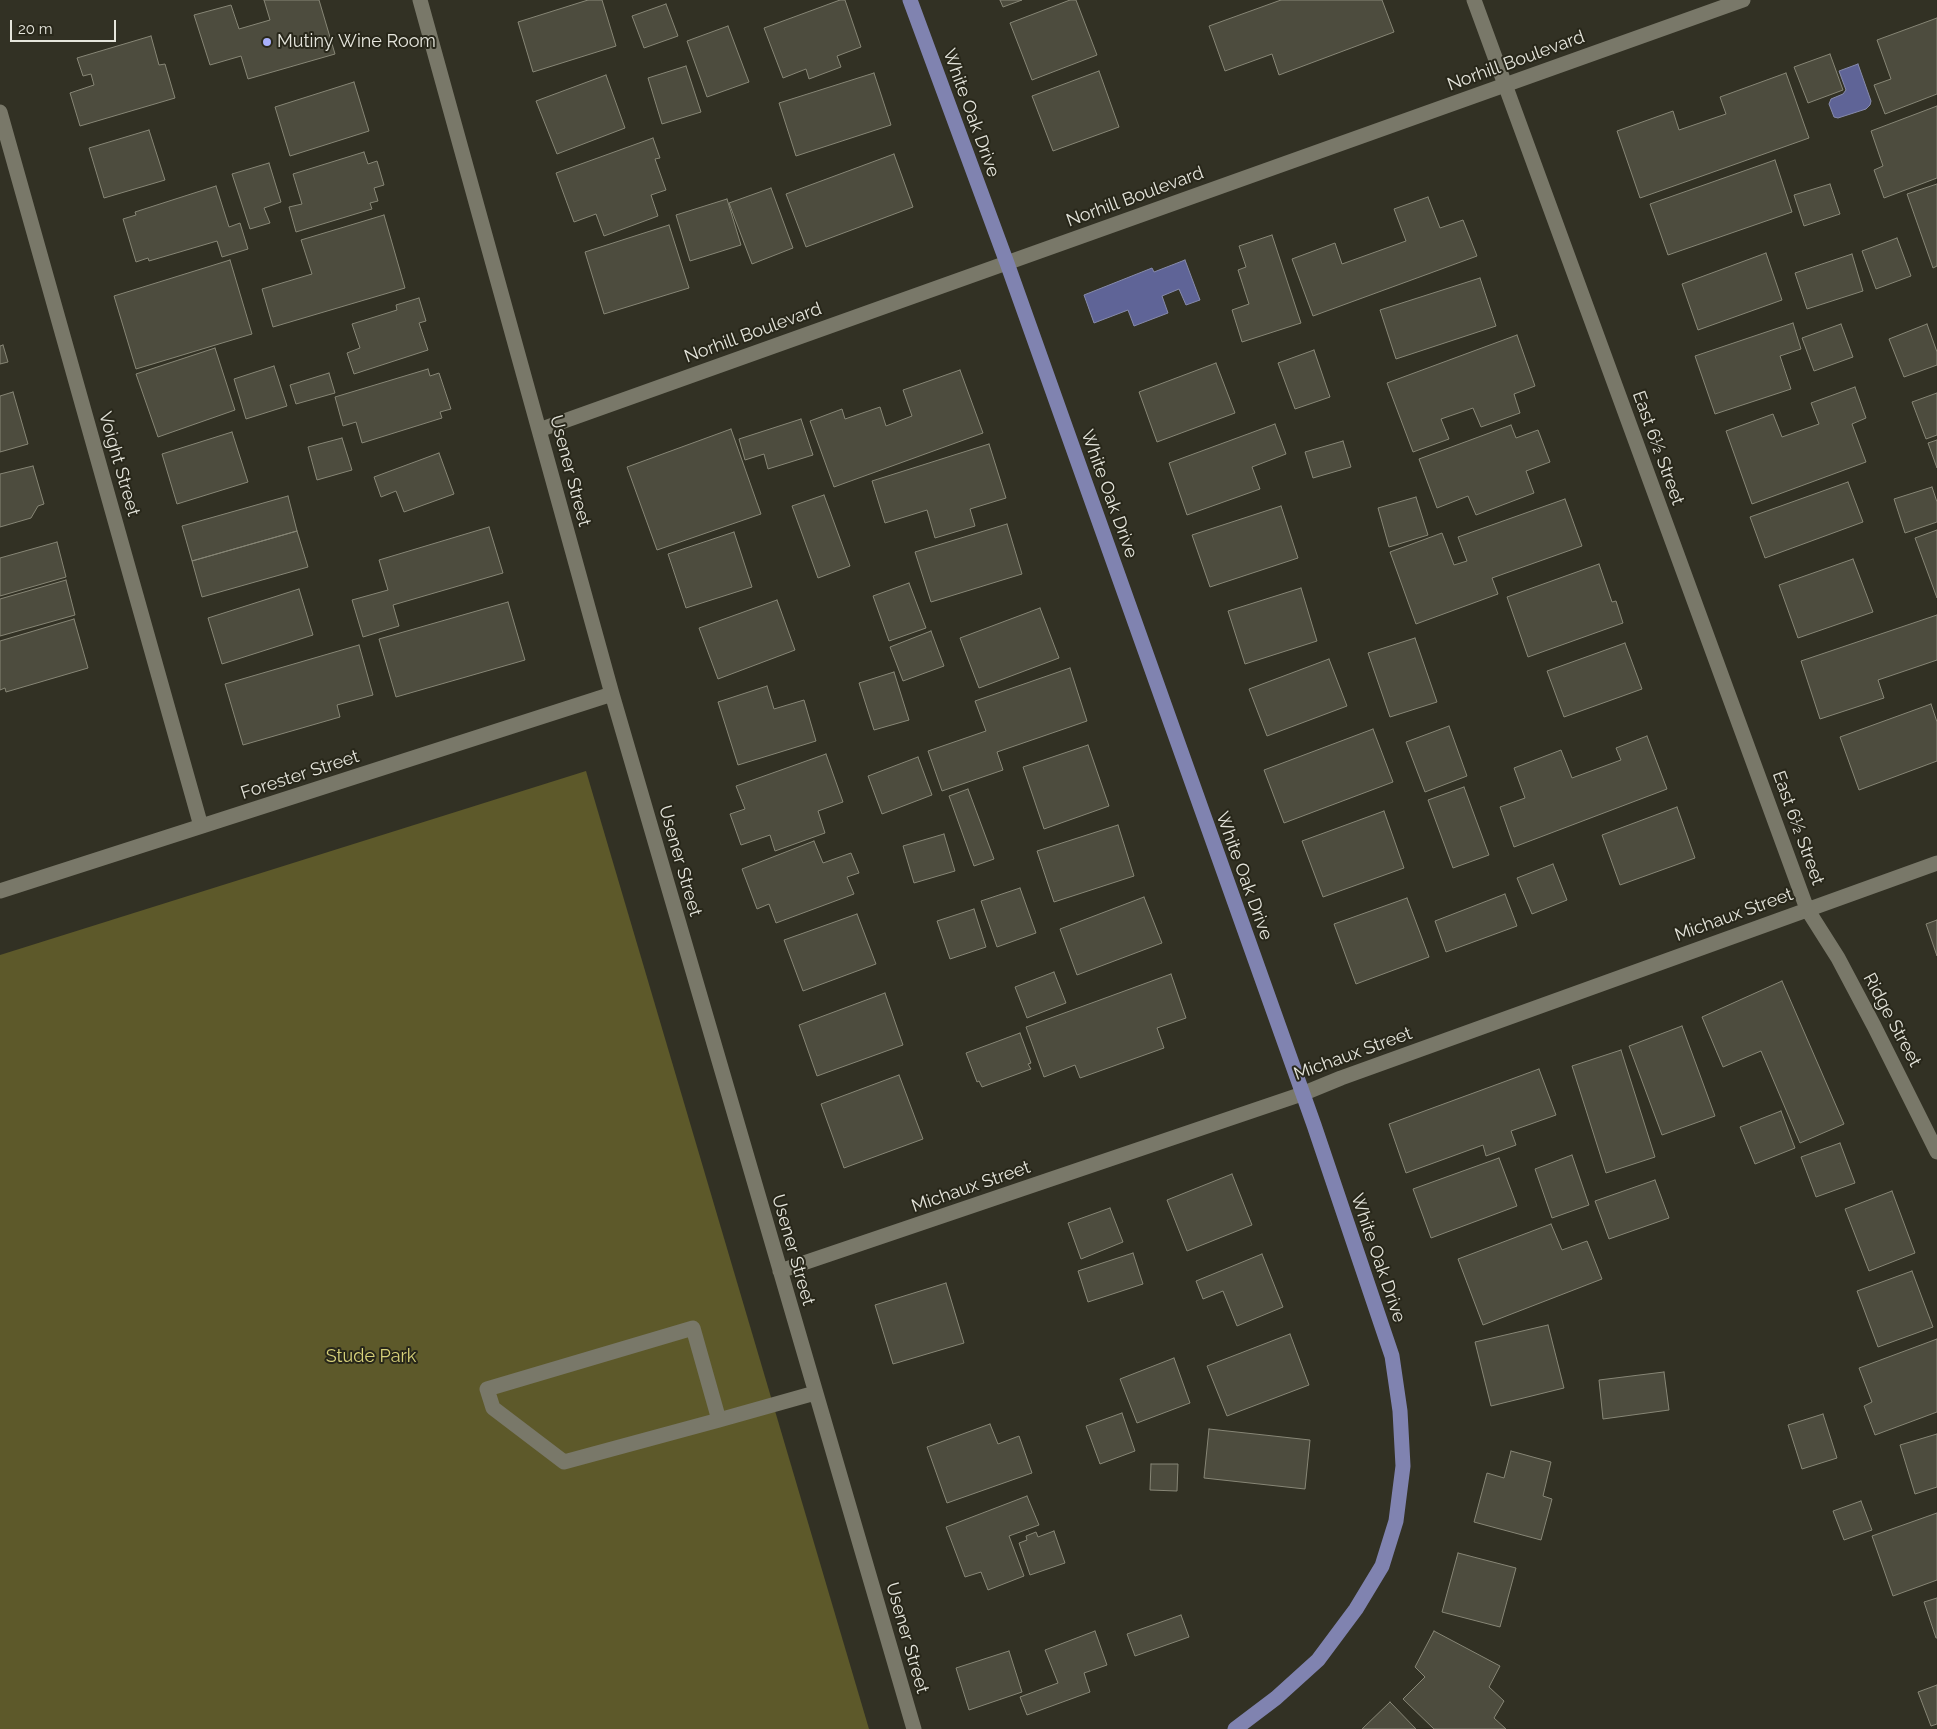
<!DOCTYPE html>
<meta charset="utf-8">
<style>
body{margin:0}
#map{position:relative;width:1937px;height:1729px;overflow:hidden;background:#323124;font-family:Raleway,sans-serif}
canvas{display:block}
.scale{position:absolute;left:10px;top:20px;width:106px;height:22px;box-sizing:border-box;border:2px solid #e5e5dc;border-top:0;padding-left:6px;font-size:15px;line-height:18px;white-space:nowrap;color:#e5e5dc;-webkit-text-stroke:4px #28271a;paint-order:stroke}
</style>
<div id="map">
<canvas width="1937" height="1729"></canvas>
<div class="scale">20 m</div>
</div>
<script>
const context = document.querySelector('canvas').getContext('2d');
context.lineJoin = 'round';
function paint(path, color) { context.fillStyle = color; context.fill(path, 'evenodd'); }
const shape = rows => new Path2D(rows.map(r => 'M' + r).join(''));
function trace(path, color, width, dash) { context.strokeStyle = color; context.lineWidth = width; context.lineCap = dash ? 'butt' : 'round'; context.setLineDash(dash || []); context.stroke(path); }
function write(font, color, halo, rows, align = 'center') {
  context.font = font + ' Raleway,sans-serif'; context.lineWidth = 4; context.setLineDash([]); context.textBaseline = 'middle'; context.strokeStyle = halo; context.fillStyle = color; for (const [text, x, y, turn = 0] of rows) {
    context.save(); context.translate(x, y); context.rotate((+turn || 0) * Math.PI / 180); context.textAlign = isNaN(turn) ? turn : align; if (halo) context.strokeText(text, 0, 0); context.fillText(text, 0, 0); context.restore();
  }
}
paint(shape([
 [586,771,869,1729,0,1729,0,955]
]), '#5d592a');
const water = shape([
 [1858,64,1871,101,1870,105,1866,109,1838,118,1834,117,1829,104,1831,99,1843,94,1846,90,1839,71,1858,64],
 [1185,260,1200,300,1186,305,1179,289,1162,296,1168,313,1134,326,1128,310,1094,323,1084,295,1152,268,1154,272,1185,260]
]);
paint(water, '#5f6497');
trace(water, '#878bac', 1);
const building = shape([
 [264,0,319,0,335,54,248,79,241,56,210,65,194,15,231,5,239,29,270,20,264,0],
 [588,0,602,0,616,46,533,72,518,22,588,0],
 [840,0,845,0,861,47,837,56,841,67,809,79,806,69,783,78,764,28,840,0],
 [1000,0,1022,0,1003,7,1000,0],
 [1070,0,1076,0,1097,55,1032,80,1010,23,1070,0],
 [1281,0,1382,0,1394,32,1279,75,1272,54,1225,71,1209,26,1281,0],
 [666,4,678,36,644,48,632,16,666,4],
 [1937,18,1937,94,1885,114,1874,85,1891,79,1877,40,1937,18],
 [728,26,749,82,707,97,687,41,728,26],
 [151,36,159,65,165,64,175,98,80,126,70,93,94,85,91,74,83,76,77,58,151,36],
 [1830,54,1843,90,1808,103,1794,67,1830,54],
 [686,66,701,112,662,124,648,78,686,66],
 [1099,71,1119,127,1053,151,1032,96,1099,71],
 [874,73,891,125,796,156,779,103,874,73],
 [1786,73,1809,138,1640,198,1617,131,1673,111,1679,130,1726,114,1720,97,1786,73],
 [606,75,625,128,557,154,536,101,606,75],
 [354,82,369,131,290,156,275,107,354,82],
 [1937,106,1937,178,1884,198,1874,170,1883,166,1871,131,1937,106],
 [149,130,165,180,104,198,89,148,149,130],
 [653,138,660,158,655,159,666,190,651,195,658,216,604,236,596,214,574,222,556,173,653,138],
 [364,152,368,164,377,161,384,185,374,188,378,201,370,203,372,209,296,232,289,207,302,204,293,174,364,152],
 [894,154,913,207,806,247,786,194,894,154],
 [1775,160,1792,212,1668,255,1650,204,1775,160],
 [269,163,281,202,264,208,270,223,250,229,232,174,269,163],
 [1830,184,1840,214,1804,226,1794,195,1830,184],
 [1937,184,1937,266,1933,268,1907,194,1937,184],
 [216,186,229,227,240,223,248,249,222,257,217,241,149,261,148,258,136,262,123,219,136,215,135,212,216,186],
 [771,188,793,248,752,264,729,203,771,188],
 [1428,197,1440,228,1463,220,1477,256,1313,316,1292,259,1335,243,1342,264,1406,241,1394,209,1428,197],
 [727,199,741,245,690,261,676,215,727,199],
 [384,215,405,288,273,327,262,289,312,274,301,240,384,215],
 [669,225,689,288,604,314,585,252,669,225],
 [1272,235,1301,323,1242,342,1232,310,1249,304,1238,270,1246,267,1239,246,1272,235],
 [1897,238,1911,276,1876,289,1862,251,1897,238],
 [1766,253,1782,300,1698,330,1682,284,1766,253],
 [1852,254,1863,291,1807,309,1795,273,1852,254],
 [230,260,252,334,136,369,114,296,230,260],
 [1480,278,1496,326,1396,359,1380,310,1480,278],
 [419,298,426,321,419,323,428,350,354,374,347,353,360,348,352,324,397,310,396,305,419,298],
 [1793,323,1801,349,1780,356,1791,389,1715,414,1695,356,1793,323],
 [1841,324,1853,357,1814,371,1802,338,1841,324],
 [1927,324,1937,352,1937,365,1904,377,1889,339,1927,324],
 [1517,335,1535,386,1514,394,1520,413,1481,427,1473,408,1441,419,1449,439,1413,452,1387,383,1517,335],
 [3,345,8,362,0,364,0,346,3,345],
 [215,348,235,410,158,437,136,374,215,348],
 [1314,350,1330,397,1295,409,1278,363,1314,350],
 [1216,363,1235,413,1157,442,1139,392,1216,363],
 [274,366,287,406,246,419,234,379,274,366],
 [428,369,430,376,439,373,451,409,440,412,442,418,362,443,356,422,343,426,335,397,428,369],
 [960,370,983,433,834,487,810,421,842,409,845,419,880,407,886,426,912,416,903,390,960,370],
 [329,373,335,393,296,404,290,385,329,373],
 [1855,387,1866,418,1852,424,1866,462,1752,504,1726,431,1773,414,1782,437,1819,424,1811,403,1855,387],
 [13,392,28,444,0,452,0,396,13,392],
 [1937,393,1937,435,1926,439,1912,402,1937,393],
 [801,419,813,455,768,469,764,454,745,460,739,439,801,419],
 [1275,424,1286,454,1252,467,1260,489,1187,515,1169,463,1275,424],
 [1511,425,1516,438,1538,430,1550,462,1526,471,1534,493,1476,515,1468,496,1437,508,1419,459,1511,425],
 [731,429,761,514,657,550,627,467,731,429],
 [232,432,248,482,177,504,162,454,232,432],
 [342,438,352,470,317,480,308,447,342,438],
 [1937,440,1937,468,1928,443,1937,440],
 [1343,441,1351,467,1313,478,1305,452,1343,441],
 [989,444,1006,498,970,509,975,526,935,538,927,510,885,523,872,481,989,444],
 [439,453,454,494,404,512,396,491,381,497,374,477,439,453],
 [33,466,44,504,38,506,31,518,0,527,0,474,33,466],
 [1848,482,1863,522,1765,558,1750,517,1848,482],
 [1932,487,1937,502,1937,522,1905,533,1894,499,1932,487],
 [824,495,850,566,818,578,792,506,824,495],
 [288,496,297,531,192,561,182,526,288,496],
 [1416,497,1428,535,1389,547,1378,508,1416,497],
 [1565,499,1582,546,1492,578,1498,594,1416,624,1390,552,1442,533,1454,565,1467,561,1458,537,1565,499],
 [1281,506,1298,558,1210,587,1192,535,1281,506],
 [1007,524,1022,574,931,602,915,552,1007,524],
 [489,527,503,573,393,605,399,626,363,637,352,600,388,590,379,560,489,527],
 [1937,530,1937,598,1915,538,1937,530],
 [297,531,308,567,202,597,192,561,297,531],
 [734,532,752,587,686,608,668,554,734,532],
 [57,542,66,577,0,596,0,558,57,542],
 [1853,559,1873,612,1798,638,1779,585,1853,559],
 [1599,564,1612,602,1616,601,1623,623,1528,657,1507,597,1599,564],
 [66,580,75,615,0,636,0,599,66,580],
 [909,583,926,628,889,641,873,596,909,583],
 [1301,588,1317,641,1245,664,1228,611,1301,588],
 [299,589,313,635,222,664,208,618,299,589],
 [777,600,795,650,718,679,699,628,777,600],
 [508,602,525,660,396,697,379,639,508,602],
 [1040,608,1059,658,979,688,960,638,1040,608],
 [1937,615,1937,660,1878,680,1884,698,1820,719,1801,661,1937,615],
 [74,619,88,668,6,692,5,688,0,690,0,641,74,619],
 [931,631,944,666,903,681,890,647,931,631],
 [1415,638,1437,702,1390,717,1368,653,1415,638],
 [1625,643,1642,689,1564,717,1547,671,1625,643],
 [359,645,373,695,337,705,340,717,243,745,225,684,359,645],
 [1329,659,1347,706,1267,736,1249,689,1329,659],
 [1070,668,1087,721,997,752,1003,770,942,791,928,751,986,731,975,701,1070,668],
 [894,672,909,720,874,730,859,683,894,672],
 [767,686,774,709,804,700,816,741,738,765,718,702,767,686],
 [1931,704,1937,722,1937,761,1859,790,1840,737,1931,704],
 [1449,726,1467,776,1425,792,1406,742,1449,726],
 [1373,729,1393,782,1284,823,1264,770,1373,729],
 [1647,736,1667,789,1514,847,1500,807,1525,798,1514,768,1561,750,1572,778,1621,760,1616,748,1647,736],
 [1088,745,1109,806,1044,829,1023,767,1088,745],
 [826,754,843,802,818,811,825,833,775,851,770,835,741,845,730,814,745,809,736,786,826,754],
 [918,757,932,795,882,814,868,776,918,757],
 [1464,787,1489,855,1453,868,1428,800,1464,787],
 [968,789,994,859,974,866,949,796,968,789],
 [1677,807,1695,858,1620,885,1602,835,1677,807],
 [1384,811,1404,868,1323,897,1302,841,1384,811],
 [1118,825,1134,876,1054,902,1037,851,1118,825],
 [944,834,955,871,914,883,903,846,944,834],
 [814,841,823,863,851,853,859,873,847,877,854,894,776,923,769,904,757,909,742,869,814,841],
 [1553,864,1567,900,1532,914,1517,878,1553,864],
 [1020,888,1036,933,997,947,981,901,1020,888],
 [1505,894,1517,926,1446,952,1435,921,1505,894],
 [1144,897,1162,943,1077,975,1060,929,1144,897],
 [1407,898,1429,957,1356,984,1334,924,1407,898],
 [974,909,986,947,950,959,937,921,974,909],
 [857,914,876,964,803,991,784,940,857,914],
 [1937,920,1937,956,1926,924,1937,920],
 [1054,972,1066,1003,1027,1018,1015,987,1054,972],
 [1171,974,1186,1018,1157,1028,1164,1048,1080,1078,1075,1065,1044,1077,1026,1027,1171,974],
 [1782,981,1844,1124,1800,1143,1761,1051,1723,1067,1702,1017,1782,981],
 [885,993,903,1045,817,1076,799,1025,885,993],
 [1682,1026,1715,1116,1662,1135,1629,1046,1682,1026],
 [1020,1033,1031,1063,1028,1064,1031,1069,982,1087,979,1081,977,1082,966,1053,1020,1033],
 [1621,1050,1655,1157,1606,1173,1572,1066,1621,1050],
 [1539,1069,1556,1115,1511,1131,1516,1145,1486,1156,1483,1145,1406,1173,1389,1124,1539,1069],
 [899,1075,923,1139,844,1168,821,1104,899,1075],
 [1781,1111,1795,1148,1755,1164,1740,1127,1781,1111],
 [1840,1143,1855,1183,1816,1197,1801,1157,1840,1143],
 [1572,1155,1589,1205,1552,1218,1535,1169,1572,1155],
 [1499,1158,1517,1206,1431,1238,1413,1189,1499,1158],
 [1232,1174,1252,1225,1187,1251,1167,1200,1232,1174],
 [1655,1180,1669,1218,1609,1239,1595,1201,1655,1180],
 [1892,1191,1915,1253,1869,1271,1845,1209,1892,1191],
 [1110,1208,1123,1242,1081,1259,1068,1223,1110,1208],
 [1551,1224,1562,1250,1587,1241,1602,1279,1483,1325,1458,1259,1551,1224],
 [1133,1253,1143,1284,1088,1302,1078,1271,1133,1253],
 [1262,1254,1283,1307,1237,1326,1223,1291,1203,1299,1196,1281,1262,1254],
 [1912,1271,1933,1327,1878,1347,1857,1291,1912,1271],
 [946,1283,964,1343,893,1364,875,1305,946,1283],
 [1548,1325,1564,1388,1491,1406,1475,1342,1548,1325],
 [1290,1334,1309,1385,1227,1416,1207,1366,1290,1334],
 [1937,1339,1937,1412,1875,1435,1864,1406,1872,1402,1859,1368,1937,1339],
 [1174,1358,1190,1403,1137,1423,1120,1379,1174,1358],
 [1664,1372,1669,1410,1603,1419,1599,1380,1664,1372],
 [1122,1413,1135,1451,1100,1464,1086,1426,1122,1413],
 [1823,1414,1837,1458,1802,1469,1788,1425,1823,1414],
 [990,1424,998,1444,1019,1436,1032,1473,947,1503,927,1447,990,1424],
 [1209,1429,1310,1440,1305,1489,1204,1478,1209,1429],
 [1937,1434,1937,1487,1915,1494,1900,1445,1937,1434],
 [1511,1451,1551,1462,1543,1496,1552,1499,1541,1540,1474,1522,1487,1473,1504,1478,1511,1451],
 [1151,1464,1178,1464,1177,1491,1150,1490,1151,1464],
 [1027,1496,1039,1525,1009,1536,1024,1576,988,1590,981,1572,965,1577,946,1527,1027,1496],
 [1861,1501,1872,1530,1844,1540,1833,1511,1861,1501],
 [1937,1513,1937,1580,1893,1596,1872,1536,1937,1513],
 [1054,1531,1065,1563,1030,1575,1019,1543,1027,1540,1026,1536,1036,1532,1038,1537,1054,1531],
 [1458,1553,1516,1568,1500,1627,1442,1612,1458,1553],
 [1937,1598,1937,1638,1936,1638,1924,1602,1937,1598],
 [1181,1615,1189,1637,1135,1656,1127,1634,1181,1615],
 [1095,1631,1107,1665,1084,1673,1090,1692,1027,1715,1020,1697,1058,1683,1045,1650,1095,1631],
 [1434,1631,1500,1666,1489,1687,1504,1701,1494,1718,1506,1729,1434,1729,1403,1699,1425,1677,1415,1667,1434,1631],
 [1009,1651,1022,1692,969,1710,956,1668,1009,1651],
 [1937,1685,1937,1724,1931,1726,1918,1692,1937,1685],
 [1390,1702,1416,1729,1362,1729,1390,1702]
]);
paint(building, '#4d4c3e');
trace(building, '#878676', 1);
trace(shape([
 [420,0,612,694,914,1729],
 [1474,0,1807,909,1838,958,1874,1026,1937,1152],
 [0,112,201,826],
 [539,430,1743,0],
 [0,891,612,694],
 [780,1271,1302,1094,1341,1078,1937,863],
 [719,1420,693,1328,487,1389,493,1408,564,1462,719,1420,815,1393]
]), '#797869', 15);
trace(shape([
 [910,0,1007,263,1314,1125,1392,1356,1400,1411,1403,1466,1396,1521,1382,1566,1356,1609,1318,1660,1276,1698,1235,1729]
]), '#8083b0', 15);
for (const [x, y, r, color] of [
 [267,42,5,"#a8b0fc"]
]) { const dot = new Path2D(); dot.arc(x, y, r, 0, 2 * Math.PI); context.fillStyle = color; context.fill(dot); trace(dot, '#28271a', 2); }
write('18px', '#e5e5dc', '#28271a', [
 ["Mutiny Wine Room",277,42]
], 'left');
write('18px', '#e5e5dc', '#28271a', [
 ["Norhill Boulevard",1516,61,-20],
 ["White Oak Drive",971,113,70],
 ["Norhill Boulevard",1135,197,-20],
 ["Norhill Boulevard",753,333,-20],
 ["East 6½ Street",1658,448,70],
 ["Voight Street",119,464,74],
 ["Usener Street",570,471,75],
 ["White Oak Drive",1109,494,70],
 ["Forester Street",300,775,-18],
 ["East 6½ Street",1798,828,70],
 ["Usener Street",680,861,74],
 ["White Oak Drive",1244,876,70],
 ["Michaux Street",1734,915,-20],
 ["Ridge Street",1892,1020,62],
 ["Michaux Street",1353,1054,-20],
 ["Michaux Street",971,1187,-19],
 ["Usener Street",793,1250,74],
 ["White Oak Drive",1378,1258,71],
 ["Usener Street",907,1638,74]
]);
write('18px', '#d9d37b', '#28271a', [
 ["Stude Park",371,1357]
]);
</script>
